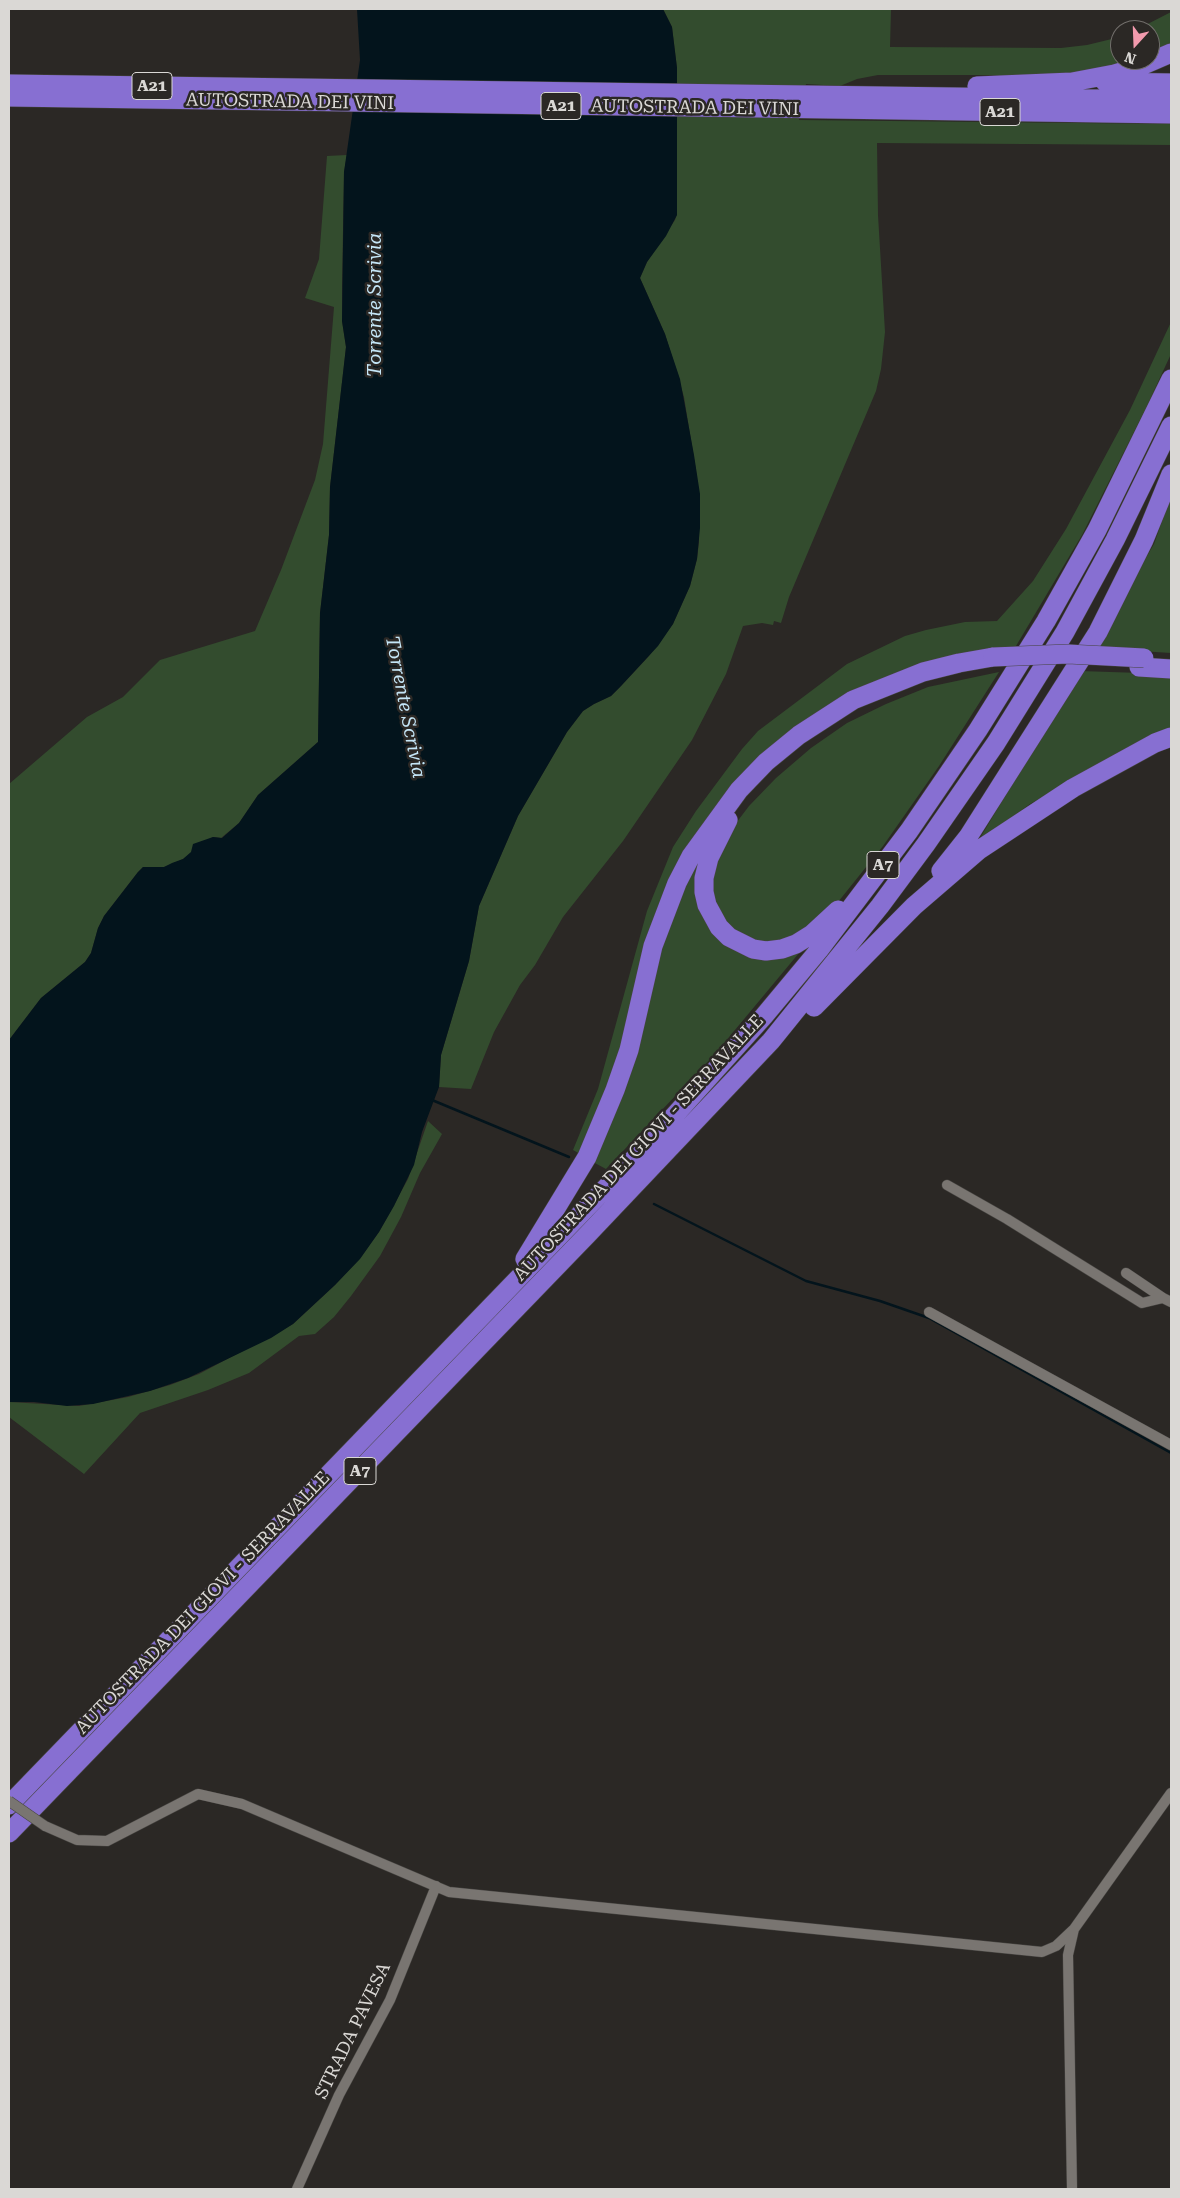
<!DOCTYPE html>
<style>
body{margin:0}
#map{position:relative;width:1180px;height:2198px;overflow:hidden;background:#2b2825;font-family:"Roboto Serif",serif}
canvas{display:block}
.frame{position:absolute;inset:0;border:10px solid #dad8d5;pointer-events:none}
.north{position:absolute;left:1110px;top:20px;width:50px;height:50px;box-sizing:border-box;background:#2b2825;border:1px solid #716e6b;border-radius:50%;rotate:200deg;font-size:14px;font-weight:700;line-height:20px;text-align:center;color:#dad8d5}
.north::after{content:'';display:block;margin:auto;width:18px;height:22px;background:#f29aad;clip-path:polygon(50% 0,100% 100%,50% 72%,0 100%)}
</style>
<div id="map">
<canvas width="1180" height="2198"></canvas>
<div class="frame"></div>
<div class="north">N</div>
</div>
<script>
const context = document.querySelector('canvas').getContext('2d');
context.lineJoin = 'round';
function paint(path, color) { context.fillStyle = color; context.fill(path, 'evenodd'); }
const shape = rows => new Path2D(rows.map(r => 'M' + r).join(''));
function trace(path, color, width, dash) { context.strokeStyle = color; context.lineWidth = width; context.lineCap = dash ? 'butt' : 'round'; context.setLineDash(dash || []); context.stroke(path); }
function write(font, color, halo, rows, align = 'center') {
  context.font = font + ' "Roboto Serif",serif'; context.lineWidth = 5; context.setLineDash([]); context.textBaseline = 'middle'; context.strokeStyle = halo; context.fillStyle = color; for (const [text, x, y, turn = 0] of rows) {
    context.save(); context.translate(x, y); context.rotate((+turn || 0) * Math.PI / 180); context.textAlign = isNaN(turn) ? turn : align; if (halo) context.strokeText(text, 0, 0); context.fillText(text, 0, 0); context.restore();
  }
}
paint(shape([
 [663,9,891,9,890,47,1061,48,1087,45,1120,37,1120,60,1140,60,1075,75,878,75,857,79,840,86,806,84,799,120,1171,124,1171,145,877,143,878,215,885,332,881,369,876,391,789,597,781,623,774,621,773,625,762,623,743,626,726,674,692,740,623,841,563,917,535,965,520,985,494,1032,471,1089,439,1087,441,1055,469,961,479,906,518,816,567,732,583,711,594,704,611,696,621,686,649,656,673,624,690,586,697,559,699,542,696,471,684,397,665,334,640,278,647,262,675,220,677,214,677,68,672,27],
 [1171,12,1171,46,1150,56,1150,30,1136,30],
 [347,155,344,172,342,288,342,321,346,347,330,487,329,535,320,613,318,742,258,795,239,823,221,838,213,837,208,840,183,859,172,864,164,867,143,867,138,872,104,916,98,928,91,953,85,962,41,998,9,1040,9,784,87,717,123,697,160,660,255,631,281,570,315,480,323,444,334,307,305,298,319,259,327,156],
 [1171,322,1171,354,1146,408,1082,535,1016,646,978,652,842,700,697,840,625,1041,580,1154,573,1150,598,1089,647,911,673,847,696,811,742,749,758,731,847,664,905,636,926,630,965,622,997,621,1033,581,1066,529,1130,410],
 [1171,496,1171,653,1093,648,1154,544],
 [1080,671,1171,674,1171,730,1129,749,1030,804,977,843],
 [999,672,939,766,883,846,830,912,803,933,769,944,736,935,714,911,710,877,727,835,749,806,776,778,811,748,847,723,886,704,928,687],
 [711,840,702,865,722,939,804,947,715,1054,606,1169,593,1162,662,940,690,876],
 [428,1121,442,1134,420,1173,401,1217,380,1256,351,1296,334,1317,315,1334,299,1336,249,1373,208,1390,140,1413,84,1474,9,1417,9,1402,79,1406,128,1397,170,1385,199,1374,293,1324,335,1285,360,1258,379,1232,408,1179]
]), '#334c2e');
paint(shape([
 [357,9,663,9,672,27,677,68,677,215,666,236,647,262,640,278,665,334,680,379,694,455,700,494,700,528,697,559,690,586,673,624,658,646,621,686,611,696,594,704,583,711,567,732,518,816,479,906,469,961,441,1055,439,1087,422,1132,414,1165,394,1206,379,1232,360,1259,335,1285,293,1324,271,1338,188,1378,150,1391,93,1404,67,1406,34,1402,9,1402,9,1040,41,998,85,962,91,953,98,928,104,916,138,872,143,867,164,867,172,863,183,859,191,852,193,844,213,837,222,838,239,823,258,795,318,742,320,613,329,535,330,487,346,347,342,321,344,172,360,60]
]), '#03141c');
trace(shape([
 [432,1100,569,1157],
 [654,1204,806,1281,880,1301,929,1318,1171,1453]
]), '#03141c', 2.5);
const street = shape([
 [947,1185,1007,1219,1142,1303,1163,1298,1171,1302],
 [1126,1273,1163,1298],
 [929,1312,1171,1445],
 [45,1826,77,1840,107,1841,198,1794,242,1804,449,1892,1042,1952,1056,1946,1074,1929,1171,1793],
 [297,2189,339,2095,390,2000,436,1886],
 [1072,2189,1068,1955,1074,1929]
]);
const highway = shape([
 [1105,82,1171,83],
 [9,84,1171,100],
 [977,86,1072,82,1114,74,1141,66,1171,53],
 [9,97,1171,114],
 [1139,667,1171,669],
 [728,820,709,858,704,878,704,892,707,905,719,927,729,937,753,949,766,951,782,949,796,944,812,934,838,910],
 [941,871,968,837,1098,632,1144,540,1171,474],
 [814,1007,914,906,979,850,1073,788,1155,743,1171,737],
 [525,1259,587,1157,615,1090,629,1050,653,946,677,883,691,856,739,790,766,762,799,735,853,700,923,672,959,663,993,657],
 [9,1805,656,1136,764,1016,819,950,909,831,978,730,1046,621,1097,530,1171,379],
 [9,1833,588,1234,771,1041,880,906,926,844,996,743,1065,632,1115,540,1171,426]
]);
trace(street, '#474542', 11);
trace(highway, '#474542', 20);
trace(street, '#797571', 10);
trace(highway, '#876fd2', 19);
const streetBridge = shape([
 [9,1801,45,1826]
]);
const highwayBridge = shape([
 [993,657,1068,654,1144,658]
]);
trace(streetBridge, '#474542', 11, []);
trace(highwayBridge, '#474542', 20, []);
trace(streetBridge, '#797571', 10);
trace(highwayBridge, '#876fd2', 19);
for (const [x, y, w] of [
 [152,86,40],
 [561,106,40],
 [1000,112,40],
 [883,865,32],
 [360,1471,32]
]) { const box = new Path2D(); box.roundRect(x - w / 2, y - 13.5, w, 27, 4); context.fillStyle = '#2b2825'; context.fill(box); trace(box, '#dad8d5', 1); }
write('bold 16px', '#dad8d5', null, [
 ["A21",152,86],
 ["A21",561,106],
 ["A21",1000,112],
 ["A7",883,865],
 ["A7",360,1471]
]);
write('18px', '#dad8d5', '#2b2825', [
 ["AUTOSTRADA DEI VINI",290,102,1],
 ["AUTOSTRADA DEI VINI",695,108,1],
 ["AUTOSTRADA DEI GIOVI - SERRAVALLE",639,1148,-47],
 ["AUTOSTRADA DEI GIOVI - SERRAVALLE",203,1603,-46],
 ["STRADA PAVESA",353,2031,-64]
]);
write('italic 19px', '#c5e6f7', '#2b2825', [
 ["Torrente Scrivia",375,305,-90],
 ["Torrente Scrivia",405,707,79]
]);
</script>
